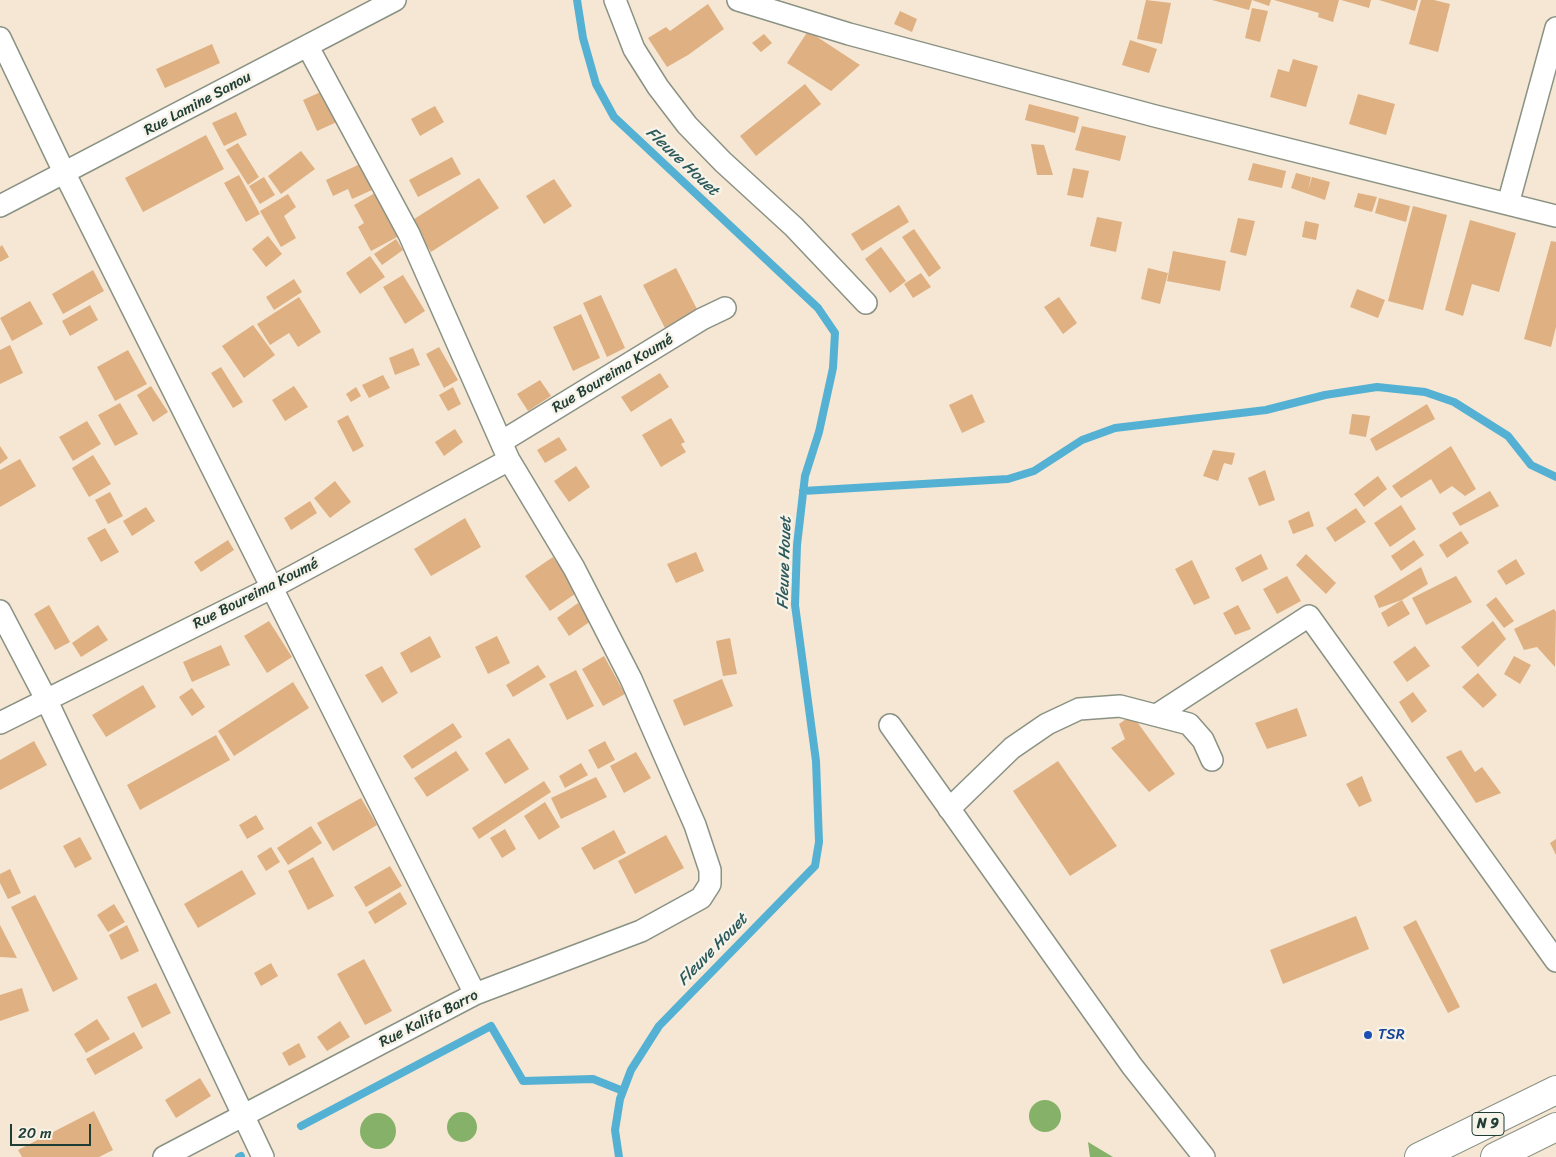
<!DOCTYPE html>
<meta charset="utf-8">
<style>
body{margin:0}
#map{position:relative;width:1556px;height:1157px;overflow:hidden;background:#f5e7d3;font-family:Sriracha,sans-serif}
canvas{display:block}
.scale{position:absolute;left:10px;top:1124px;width:81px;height:22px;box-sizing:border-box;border:2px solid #1f3d34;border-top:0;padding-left:6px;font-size:15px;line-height:18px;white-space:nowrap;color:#1f3d34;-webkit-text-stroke:4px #f7f3e8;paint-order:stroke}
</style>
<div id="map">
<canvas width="1556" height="1157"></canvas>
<div class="scale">20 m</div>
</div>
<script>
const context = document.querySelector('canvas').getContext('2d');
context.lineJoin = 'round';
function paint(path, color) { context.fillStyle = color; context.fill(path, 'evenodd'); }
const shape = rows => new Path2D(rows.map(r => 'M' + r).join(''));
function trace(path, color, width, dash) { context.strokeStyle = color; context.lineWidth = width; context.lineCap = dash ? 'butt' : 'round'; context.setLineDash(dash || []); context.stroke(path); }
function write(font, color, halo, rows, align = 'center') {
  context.font = font + ' Sriracha,sans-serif'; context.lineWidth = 5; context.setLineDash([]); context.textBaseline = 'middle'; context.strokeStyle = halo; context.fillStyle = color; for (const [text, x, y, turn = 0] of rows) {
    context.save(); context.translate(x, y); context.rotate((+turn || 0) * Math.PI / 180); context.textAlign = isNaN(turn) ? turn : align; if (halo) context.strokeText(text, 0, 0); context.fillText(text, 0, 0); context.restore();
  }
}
paint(shape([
 '1029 1116a16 16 0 1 1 32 0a16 16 0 1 1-32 0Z',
 '447 1127a15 15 0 1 1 30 0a15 15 0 1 1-30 0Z',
 '360 1131a18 18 0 1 1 36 0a18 18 0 1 1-36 0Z',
 [1088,1142,1113,1157,1090,1157]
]), '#86b168');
trace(shape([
 [577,0,583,38,596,84,614,117,818,308,835,333,833,368,819,432,805,476,797,545,795,605,816,761,819,842,815,866,659,1026,631,1070,620,1099,615,1130,619,1157],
 [803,491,1008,479,1034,471,1082,440,1115,428,1266,410,1325,395,1377,387,1425,392,1454,402,1508,436,1531,465,1556,477],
 [301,1126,491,1026,523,1081,593,1079,623,1091],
 [239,1157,241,1156]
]), '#54b1d3', 8);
paint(shape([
 [1146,0,1171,3,1162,44,1137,39],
 [1212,0,1252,0,1249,10],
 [1252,0,1271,0,1269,6],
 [1274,0,1339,0,1333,22,1318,17,1319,13],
 [1341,0,1371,0,1369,8],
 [1379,0,1418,0,1415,11],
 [1421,0,1434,0,1450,4,1438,52,1409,44],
 [708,4,724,29,688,55,667,67,648,38,666,27,670,31],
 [1252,8,1268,11,1260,42,1245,38],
 [900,11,917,19,912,32,894,24],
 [808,31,860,65,831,91,787,63],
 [764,34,772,43,761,52,752,43],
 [1130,40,1157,49,1149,73,1122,65],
 [212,44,220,63,165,88,156,69],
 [1293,59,1318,66,1306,107,1270,97,1278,69,1289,72],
 [805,84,821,104,756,156,740,136],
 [325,90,339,121,317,131,303,100],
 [1358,94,1395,104,1386,135,1349,124],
 [1029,104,1079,117,1075,133,1025,120],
 [435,106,444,122,420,136,411,119],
 [236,112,247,135,224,146,212,123],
 [1082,126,1126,136,1120,161,1075,150],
 [206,135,224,169,143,212,125,178],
 [238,143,259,177,248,185,226,150],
 [1031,144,1044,145,1053,175,1037,175],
 [301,151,315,169,281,194,268,176],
 [452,157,461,174,418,197,409,180],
 [1253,163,1286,171,1282,188,1248,180],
 [360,164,372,190,352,199,348,189,333,196,326,180],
 [1073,168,1089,171,1083,198,1067,195],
 [1296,173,1311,177,1308,190,1312,177,1330,182,1325,200,1291,188],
 [239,175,260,214,246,222,224,183],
 [264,177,275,195,260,204,249,186],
 [479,178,499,208,431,252,411,221],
 [554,179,572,206,544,224,526,196],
 [375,193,399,236,371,251,358,227,364,223,354,205],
 [1358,193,1377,197,1372,212,1354,207],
 [288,194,296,207,284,216,296,238,281,247,260,211],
 [1379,198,1410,206,1406,222,1375,213],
 [899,205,909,222,862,251,851,234],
 [1413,206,1447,215,1423,310,1388,301],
 [1097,217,1122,222,1116,252,1090,246],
 [1238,218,1255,221,1246,256,1230,252],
 [1470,220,1516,233,1499,292,1472,284,1463,316,1445,310],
 [1305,221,1319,224,1316,240,1302,237],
 [914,229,941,268,929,277,902,237],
 [268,236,282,254,266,267,252,249],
 [396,239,403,250,382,265,374,254],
 [1551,241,1556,242,1556,327,1551,347,1524,339],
 [2,245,9,257,0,262,0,247],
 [881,247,906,281,890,293,865,259],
 [1173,251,1226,261,1220,291,1167,281],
 [370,256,385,277,360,294,346,273],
 [676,268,702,319,669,336,643,285],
 [1148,268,1168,273,1160,304,1141,299],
 [93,270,104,291,63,314,52,294],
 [921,273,931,287,913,298,904,284],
 [403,275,425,311,405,324,383,287],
 [294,279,302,292,274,310,266,297],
 [1357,289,1385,300,1378,318,1350,307],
 [601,295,625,348,607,357,583,303],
 [299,297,321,332,298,347,289,333,270,345,257,324],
 [1059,297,1077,323,1063,334,1044,307],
 [30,301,43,324,12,341,0,318],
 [90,305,98,320,70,336,62,321],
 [581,314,600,358,573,371,553,327],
 [253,325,275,355,244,378,222,346],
 [10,345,23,373,0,384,0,350],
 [439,347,458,380,444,388,426,354],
 [413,348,420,365,395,375,389,358],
 [128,350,147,384,115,401,97,367],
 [221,367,243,402,233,408,211,373],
 [660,373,669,387,631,412,621,397],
 [383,375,390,388,369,398,362,385],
 [540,380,551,396,528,411,517,394],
 [151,386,168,412,153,422,137,395],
 [294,386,308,407,285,421,272,400],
 [356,387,361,396,351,402,346,394],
 [453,387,461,404,448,411,439,395],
 [972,394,985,422,962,433,949,405],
 [120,403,138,434,115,446,98,415],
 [1427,404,1435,419,1376,451,1370,439],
 [1352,414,1370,416,1366,437,1349,434],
 [348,415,364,446,353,452,337,421],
 [671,418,685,442,681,444,686,452,661,467,642,435],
 [87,421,101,444,73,461,59,437],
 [455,429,463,442,444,456,435,442],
 [559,437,567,450,545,463,537,450],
 [0,446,8,458,0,464],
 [1451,446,1476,489,1465,496,1452,486,1440,494,1431,479,1401,498,1392,486],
 [1213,450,1235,453,1232,465,1224,463,1218,481,1203,476],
 [93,455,111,484,89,497,72,468],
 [20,459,36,486,0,507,0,470],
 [576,466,590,487,569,502,554,481],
 [1265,470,1275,500,1259,506,1248,478],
 [1378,476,1387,489,1364,507,1354,494],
 [335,481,351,502,330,518,314,498],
 [1490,491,1499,506,1460,526,1452,513],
 [110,492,123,516,108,524,95,500],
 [310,501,317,513,291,530,284,518],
 [1401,505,1416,529,1390,547,1374,523],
 [146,507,155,521,132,536,123,521],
 [1356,508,1366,522,1335,542,1326,528],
 [1309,511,1314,526,1293,534,1288,521],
 [465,518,481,547,431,576,414,549],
 [105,528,119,552,101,562,87,538],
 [1461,531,1469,543,1447,558,1439,545],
 [228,540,234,550,201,572,194,562],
 [1414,540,1424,555,1401,571,1391,556],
 [696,552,704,571,676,583,667,564],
 [1261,554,1268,569,1242,582,1235,568],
 [1306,554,1336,583,1326,594,1296,565],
 [553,557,578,592,550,611,525,576],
 [1516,559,1525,574,1506,585,1497,571],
 [1192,560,1210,598,1194,605,1175,569],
 [1421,567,1428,584,1402,600,1379,608,1374,596],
 [1287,576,1301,601,1277,614,1263,589],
 [1456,576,1472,602,1426,625,1412,598],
 [1496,597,1514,621,1504,628,1486,605],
 [1402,600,1410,614,1388,627,1381,613],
 [578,603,591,621,569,636,557,618],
 [49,605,70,642,55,650,34,614],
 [1238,605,1251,629,1235,635,1223,613],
 [1554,609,1556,612,1555,667,1537,647,1524,650,1514,629],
 [269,621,292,657,267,673,244,636],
 [1493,621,1506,639,1478,667,1461,647],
 [98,625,108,640,81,657,72,643],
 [430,636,441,657,411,673,400,653],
 [497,636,510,663,488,674,475,647],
 [730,638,737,674,723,676,716,641],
 [221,645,230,665,192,682,183,662],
 [1415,646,1430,666,1407,682,1393,662],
 [604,656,625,694,603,706,582,669],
 [1514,656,1531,665,1520,684,1504,674],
 [538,665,546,677,513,697,506,685],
 [382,666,398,693,382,703,365,675],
 [576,670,594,706,567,720,549,684],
 [1478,673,1497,695,1483,708,1462,687],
 [722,679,733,706,684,726,673,700],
 [293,682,309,708,234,756,218,731],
 [143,685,156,707,106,737,92,715],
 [192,688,205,707,192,716,179,697],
 [1413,692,1427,711,1412,723,1399,702],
 [1297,708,1307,736,1267,749,1255,723],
 [1132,715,1175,774,1149,792,1111,748,1125,739,1119,724],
 [453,723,462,737,412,769,403,756],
 [216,735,230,760,140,810,127,785],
 [509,738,529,769,505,784,485,753],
 [34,741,47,765,0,790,0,760],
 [605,741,615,760,598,769,588,750],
 [1461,750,1475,772,1482,767,1501,793,1476,803,1446,757],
 [456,751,469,770,427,797,414,778],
 [636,752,651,778,624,793,610,766],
 [1058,761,1117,846,1070,876,1013,791],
 [581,763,588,775,565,788,559,776],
 [1362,776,1372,801,1359,807,1346,784],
 [596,777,607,797,561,819,551,798],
 [544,781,551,792,479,839,472,828],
 [361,798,377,825,333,851,317,823],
 [545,802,560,827,539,840,524,816],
 [256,815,264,829,247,839,239,825],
 [311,826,322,843,288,865,277,848],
 [505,829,516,849,502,858,490,838],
 [614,830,626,853,594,870,581,848],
 [666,835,684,868,635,894,618,861],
 [80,837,92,859,75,868,63,846],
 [1556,839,1556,855,1550,843],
 [271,847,280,862,266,871,257,856],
 [313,857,334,896,308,910,288,871],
 [390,866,402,886,366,907,354,887],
 [10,869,21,893,8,899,0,883,0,874],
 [242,870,256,894,198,928,184,904],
 [400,892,407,904,375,924,368,912],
 [35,895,78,979,53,992,11,907],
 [114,904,125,922,108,932,97,915],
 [1356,916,1369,949,1283,984,1270,950],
 [1416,920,1460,1007,1448,1013,1403,927],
 [0,925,17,958,0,957],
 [127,925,139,951,121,960,109,935],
 [364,959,392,1011,365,1025,337,974],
 [271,963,278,976,261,986,254,973],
 [156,983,171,1013,142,1028,127,997],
 [22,988,29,1011,0,1021,0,995],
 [97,1019,110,1039,86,1053,74,1034],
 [340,1021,350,1037,327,1051,317,1037],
 [134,1032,143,1048,95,1075,86,1059],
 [299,1043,306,1057,289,1066,282,1053],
 [200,1078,211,1096,176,1118,165,1100],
 [94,1111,113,1150,99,1157,22,1157,18,1150]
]), '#dfb082');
const minor = shape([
 [615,0,634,49,658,87,687,125,723,162,794,227,866,303],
 [738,0,849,34,1155,116,1556,216],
 [0,38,65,174,475,994],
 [1508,204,1556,28],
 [0,206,395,0],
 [501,442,702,319,725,308],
 [0,611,46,699,263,1157],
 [1158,714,1309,616,1556,961],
 [0,723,271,588,509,460],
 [890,725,1132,1066,1204,1157],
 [949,809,1012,748,1047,724,1079,709,1120,706,1189,724,1203,740,1212,760],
 [164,1157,475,994,641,931,701,898,710,884,710,870,695,825,631,679,574,568,509,460,409,234,308,47]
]);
const primary = shape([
 [1419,1157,1556,1090],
 [1495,1157,1556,1127]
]);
trace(minor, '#8a9284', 24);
trace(primary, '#8a9284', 30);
trace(minor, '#fff', 21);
trace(primary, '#fff', 28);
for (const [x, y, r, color] of [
 [1368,1035,5,"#1a4fb4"]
]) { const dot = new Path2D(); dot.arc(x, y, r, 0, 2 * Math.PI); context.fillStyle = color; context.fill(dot); trace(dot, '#f7f3e8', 2); }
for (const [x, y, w] of [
 [1488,1124,32]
]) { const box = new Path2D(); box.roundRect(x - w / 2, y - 11.5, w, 23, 4); context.fillStyle = '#f7f3e8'; context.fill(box); trace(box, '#1f3d34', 1); }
write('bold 14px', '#1f3d34', null, [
 ["N 9",1488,1124]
]);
write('15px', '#1f3d34', '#f7f3e8', [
 ["Rue Lamine Sanou",198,104,-28],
 ["Rue Boureima Koumé",613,374,-31],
 ["Rue Boureima Koumé",256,594,-27],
 ["Rue Kalifa Barro",429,1019,-27]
]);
write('15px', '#164399', '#f7f3e8', [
 ["TSR",1378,1035]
], 'left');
write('italic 16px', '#2c5a5c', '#f7f3e8', [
 ["Fleuve Houet",682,162,43],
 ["Fleuve Houet",785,563,-88],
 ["Fleuve Houet",713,950,-46]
]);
</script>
